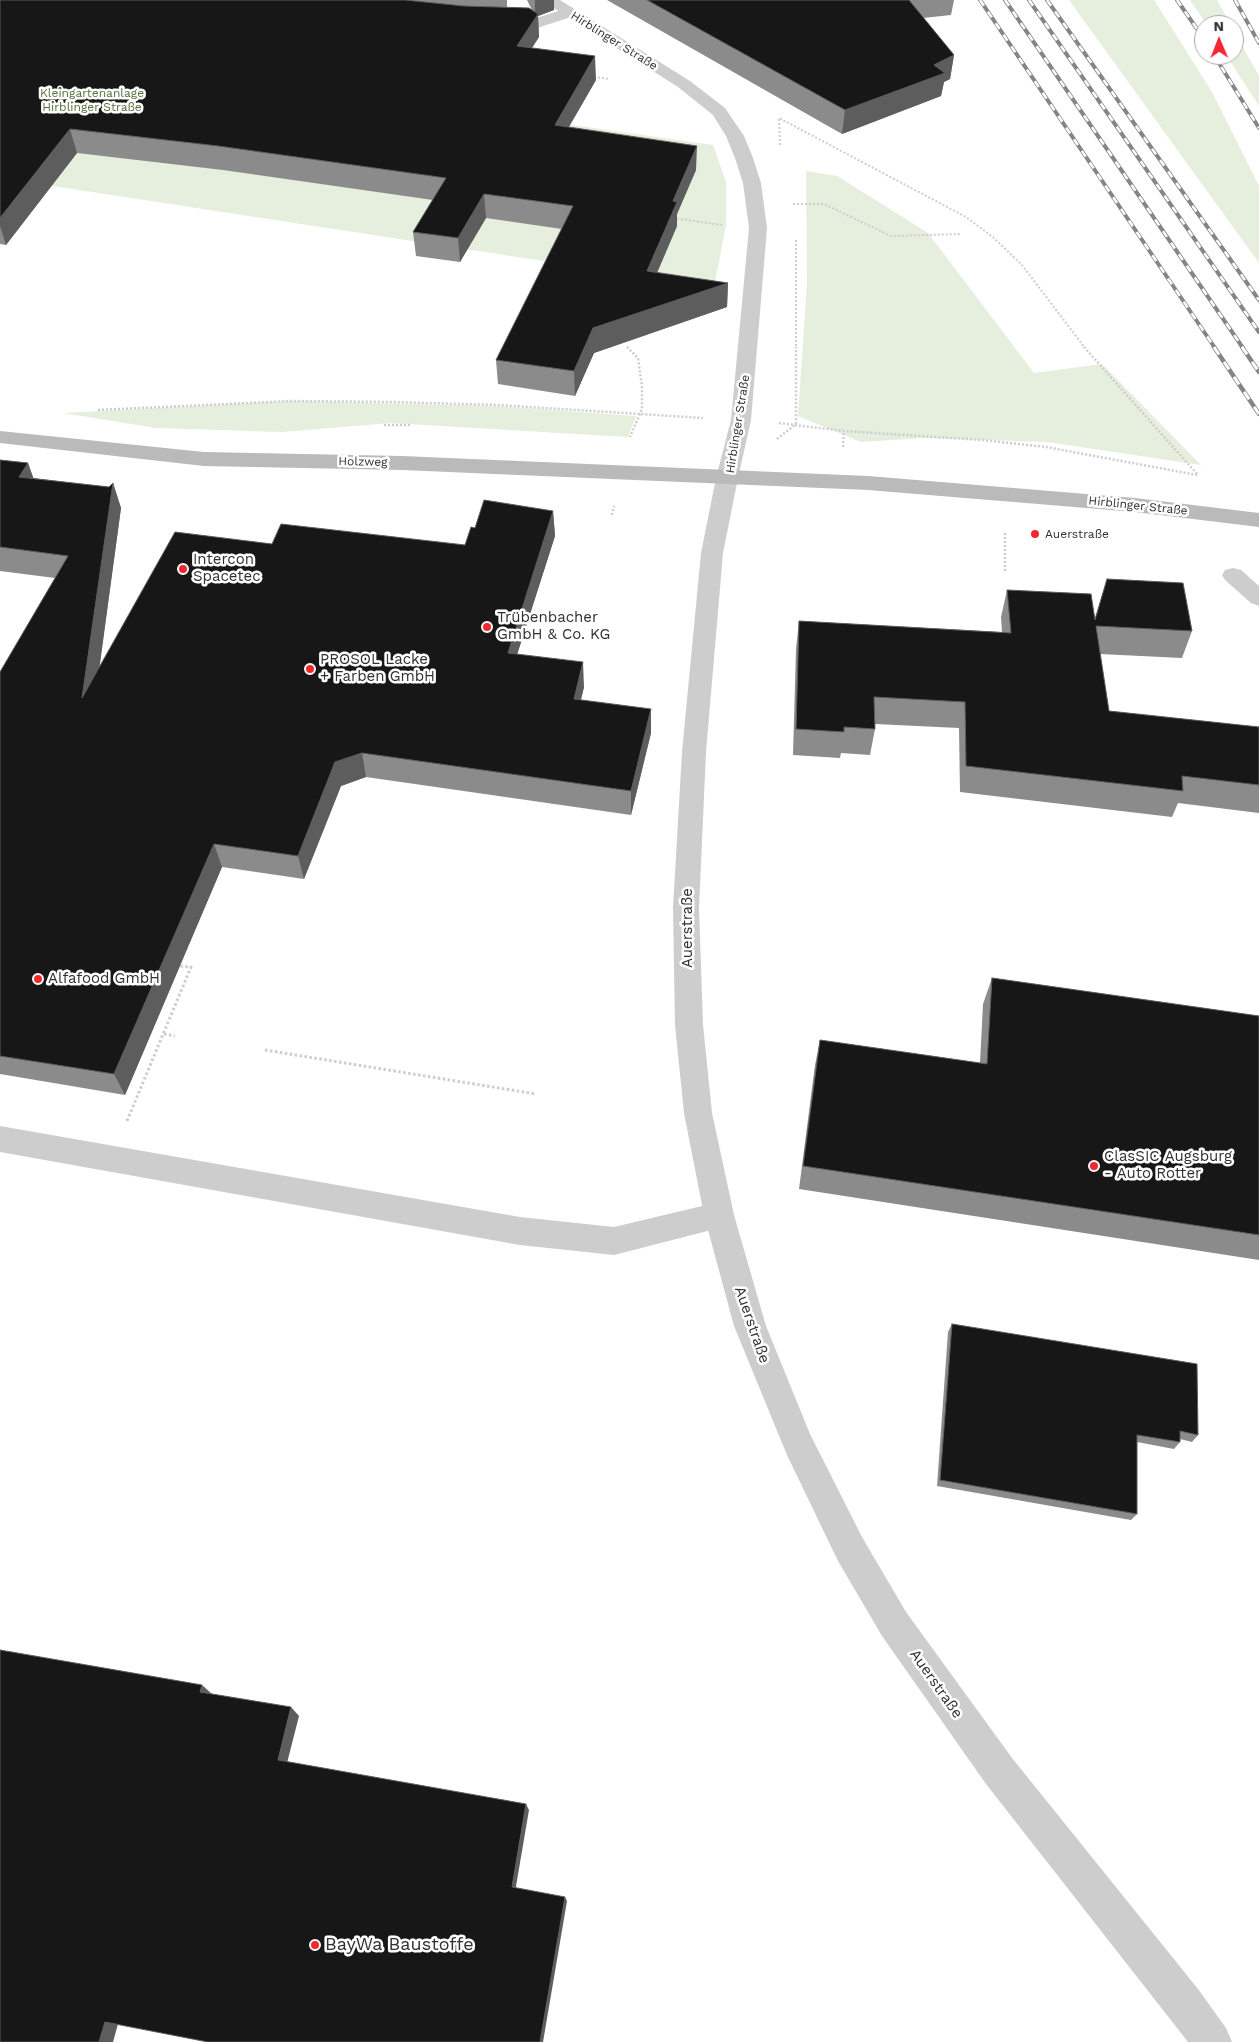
<!DOCTYPE html>
<meta charset="utf-8">
<style>
body{margin:0}
#map{position:relative;width:1259px;height:2042px;overflow:hidden;background:#fff;font-family:"Work Sans",sans-serif}
canvas{display:block}
.north{position:absolute;left:1194px;top:15px;width:50px;height:50px;box-sizing:border-box;background:#fff;border:1px solid #acacac;border-radius:50%;rotate:359deg;font-size:14px;font-weight:700;line-height:20px;text-align:center;color:#303030}
.north::after{content:'';display:block;margin:auto;width:18px;height:22px;background:#f22831;clip-path:polygon(50% 0,100% 100%,50% 72%,0 100%)}
</style>
<div id="map">
<canvas width="1259" height="2042"></canvas>
<div class="north">N</div>
</div>
<script>
const context = document.querySelector('canvas').getContext('2d');
context.lineJoin = 'round';
function paint(path, color) { context.fillStyle = color; context.fill(path, 'evenodd'); }
const shape = rows => new Path2D(rows.map(r => 'M' + r).join(''));
function trace(path, color, width, dash) { context.strokeStyle = color; context.lineWidth = width; context.lineCap = dash ? 'butt' : 'round'; context.setLineDash(dash || []); context.stroke(path); }
function write(font, color, halo, rows, align = 'center') {
  context.font = font + ' "Work Sans",sans-serif'; context.lineWidth = 5; context.setLineDash([]); context.textBaseline = 'middle'; context.strokeStyle = halo; context.fillStyle = color; for (const [text, x, y, turn = 0] of rows) {
    context.save(); context.translate(x, y); context.rotate((+turn || 0) * Math.PI / 180); context.textAlign = isNaN(turn) ? turn : align; if (halo) context.strokeText(text, 0, 0); context.fillText(text, 0, 0); context.restore();
  }
}
paint(shape([
 [0,0,217,0,179,69,713,145,726,182,726,225,714,287,0,178],
 [1069,0,1154,0,1212,92,1259,186,1259,263],
 [1190,0,1217,0,1231,25,1207,25],
 [1234,31,1259,76,1259,106,1226,55,1234,55],
 [806,171,837,176,928,233,1034,373,1102,364,1201,465,1047,442,924,438,861,442,798,416,807,283],
 [290,401,497,406,636,416,628,437,391,423,282,432,156,428,63,413]
]), '#e6eede');
trace(shape([
 [594,77,610,79],
 [780,145,779,118,966,217,994,238,1022,265,1085,348],
 [793,204,824,204,891,236,961,234],
 [673,218,722,225],
 [796,240,796,348]
]), '#cdcdcd', 2, [2, 2]);
trace(shape([
 [627,347,638,358,642,387,642,409,630,437],
 [1084,347,1198,475],
 [98,410,290,401,393,402,497,405,703,418],
 [779,423,844,431,982,440,1046,447,1197,475],
 [384,425,410,425],
 [777,439,796,424,796,347],
 [843,447,844,431],
 [612,515,614,506],
 [1005,533,1005,573]
]), '#cdcdcd', 2.5, [2, 2]);
trace(shape([
 [164,1034,175,1036],
 [265,1050,536,1094],
 [127,1121,191,967,180,966]
]), '#cdcdcd', 3, [2.5, 2.5]);
paint(shape([
 [568,8,574,10,576,13,574,16,531,30,502,29,494,24,502,19,530,20,568,8],
 [0,1126,520,1217,614,1227,719,1202,730,1206,734,1215,730,1224,719,1228,614,1255,520,1245,0,1152,0,1126]
]), '#cdcdcd');
paint(shape([
 [727,471,734,473,738,478,723,553,706,752,699,908,703,1025,712,1113,734,1215,766,1326,810,1434,862,1537,906,1612,1012,1758,1198,1989,1226,2028,1232,2042,1188,2042,986,1784,882,1636,838,1561,787,1455,734,1326,704,1215,684,1113,675,1025,673,908,682,752,701,553,716,478,720,473,727,471],
 [1233,568,1241,570,1259,586,1259,606,1251,603,1225,580,1222,575,1225,570,1233,568]
]), '#cdcdcd');
paint(shape([
 [541,0,560,0,690,81,725,108,744,136,753,158,761,183,767,228,751,420,738,478,734,483,727,485,720,483,716,478,731,420,749,228,743,183,735,158,726,136,713,115,678,87,541,0]
]), '#cdcdcd');
paint(shape([
 [0,431,204,452,402,456,868,476,1135,498,1259,513,1259,527,1135,512,868,490,402,470,204,466,0,443,0,431]
]), '#bababa');
const railFar1 = shape([
 [980,0,1215,348],
 [1005,0,1243,348],
 [1029,0,1259,332],
 [1047,0,1259,300],
 [1177,0,1204,39],
 [1235,0,1259,43],
 [1214,55,1259,128]
]);
const rail = shape([
 [1214,347,1259,414],
 [1242,347,1259,372]
]);
trace(railFar1, '#858585', 4);
trace(rail, '#858585', 4.5);
trace(railFar1, '#fff', 2.5, [7]);
trace(rail, '#fff', 3, [9]);
paint(shape([
 [0,0,507,0,507,8,532,10,527,0,554,0,554,10,538,16,539,37,532,48,596,80,569,127,696,170,677,214,677,226,657,273,728,283,727,307,594,353,575,396,498,384,496,360,562,229,486,218,460,262,416,256,413,232,433,200,223,170,77,153,6,245,0,244],
 [607,0,954,0,951,15,923,18,954,55,950,79,944,82,941,96,842,134],
 [0,460,28,463,33,478,109,487,113,483,121,508,99,668,272,544,465,545,475,528,553,511,555,536,517,654,584,687,581,700,651,733,631,815,366,777,341,786,304,879,222,867,125,1095,0,1074,0,672,55,578,0,571],
 [1107,579,1192,631,1182,658,1100,654,1109,711,1259,727,1259,813,1178,803,1172,817,960,792,959,728,875,724,875,729,870,755,841,753,840,758,793,755,796,649,799,621,1002,632,1001,617,1007,590,1095,618],
 [992,978,1259,1016,1259,1260,799,1189,815,1065,820,1040,980,1063,983,1004],
 [952,1324,1198,1435,1192,1442,1180,1439,1180,1442,1174,1449,1137,1442,1137,1514,1131,1520,937,1486,948,1332]
]), '#8b8b8b');
paint(shape([
 [535,0,554,0,554,10,538,16,539,37,518,69,517,46,535,16],
 [954,55,950,79,944,82,941,96,842,134,845,110,934,65],
 [595,56,596,80,556,149,555,125],
 [70,129,77,153,6,245,0,226,0,218],
 [697,146,696,170,677,214,677,226,647,296,647,271,673,201],
 [484,194,486,218,460,262,458,238],
 [728,283,727,307,594,353,575,396,574,371,593,328],
 [28,463,37,488,19,477],
 [113,483,121,508,92,723,82,698],
 [553,511,555,536,510,677,508,653],
 [583,662,584,687,575,723,574,699],
 [651,709,651,733,631,815,631,791],
 [362,753,366,777,341,786,304,879,298,856,335,762],
 [214,844,222,867,125,1095,114,1074],
 [202,1685,212,1694,200,1692],
 [291,1707,299,1716,286,1767,278,1760],
 [526,1804,529,1810,515,1892,512,1887],
 [565,1897,567,1901,543,2042,540,2042],
 [105,2022,118,2024,113,2042,99,2042]
]), '#5d5d5d');
const building = shape([
 [0,0,405,0,464,6,529,8,538,14,517,46,595,56,555,125,697,146,673,201,677,202,647,271,728,283,593,328,574,371,496,360,573,206,484,194,458,238,413,232,446,178,218,146,70,129,0,218,0,0],
 [647,0,909,0,954,55,934,65,945,73,845,110,647,0],
 [0,460,28,463,19,477,109,487,113,483,82,698,175,532,272,544,281,524,465,545,471,527,475,528,484,500,553,511,508,653,583,662,574,699,651,709,631,791,362,753,335,762,298,856,214,844,114,1074,0,1056,0,672,68,556,0,547,0,460],
 [1107,579,1183,583,1192,631,1096,626,1109,711,1259,727,1259,785,1182,776,1183,791,966,766,965,702,874,697,875,729,844,727,844,732,796,729,799,621,1011,633,1007,590,1091,594,1095,620,1107,579],
 [992,978,1259,1016,1259,1235,803,1166,820,1040,987,1064,992,978],
 [952,1324,1197,1364,1198,1435,1180,1431,1180,1442,1137,1435,1137,1514,940,1480,952,1324],
 [0,1650,202,1685,200,1692,291,1707,278,1760,526,1804,512,1887,565,1897,540,2042,208,2042,105,2022,99,2042,0,2042,0,1650]
]);
paint(building, '#171717');
trace(building, '#5d5d5d', 1);
for (const [x, y, r, color] of [
 [1035,534,5,"#f22831"],
 [183,569,5,"#f22831"],
 [487,627,5,"#f22831"],
 [310,669,5,"#f22831"],
 [38,979,5,"#f22831"],
 [1094,1166,5,"#f22831"],
 [315,1945,5,"#f22831"]
]) { const dot = new Path2D(); dot.arc(x, y, r, 0, 2 * Math.PI); context.fillStyle = color; context.fill(dot); trace(dot, '#fff', 2); }
write('12px', '#303030', '#fff', [
 ["Hirblinger Straße",614,41,32],
 ["Hirblinger Straße",738,424,-81],
 ["Holzweg",363,462,1],
 ["Hirblinger Straße",1138,506,6]
]);
write('12px', '#52703a', '#fff', [
 ["Kleingartenanlage",92,93],
 ["Hirblinger Straße",92,107]
]);
write('12px', '#303030', '#fff', [
 ["Auerstraße",1045,534]
], 'left');
write('15px', '#303030', '#fff', [
 ["Intercon",193,560],
 ["Spacetec",193,577],
 ["Trübenbacher",497,618],
 ["GmbH & Co. KG",497,635],
 ["PROSOL Lacke",320,660],
 ["+ Farben GmbH",320,677],
 ["Alfafood GmbH",48,979],
 ["ClasSIC Augsburg",1104,1157],
 ["- Auto Rotter",1104,1174]
], 'left');
write('15px', '#303030', '#fff', [
 ["Auerstraße",688,928,-90],
 ["Auerstraße",752,1325,71],
 ["Auerstraße",936,1684,55]
]);
write('18px', '#303030', '#fff', [
 ["BayWa Baustoffe",325,1945]
], 'left');
</script>
